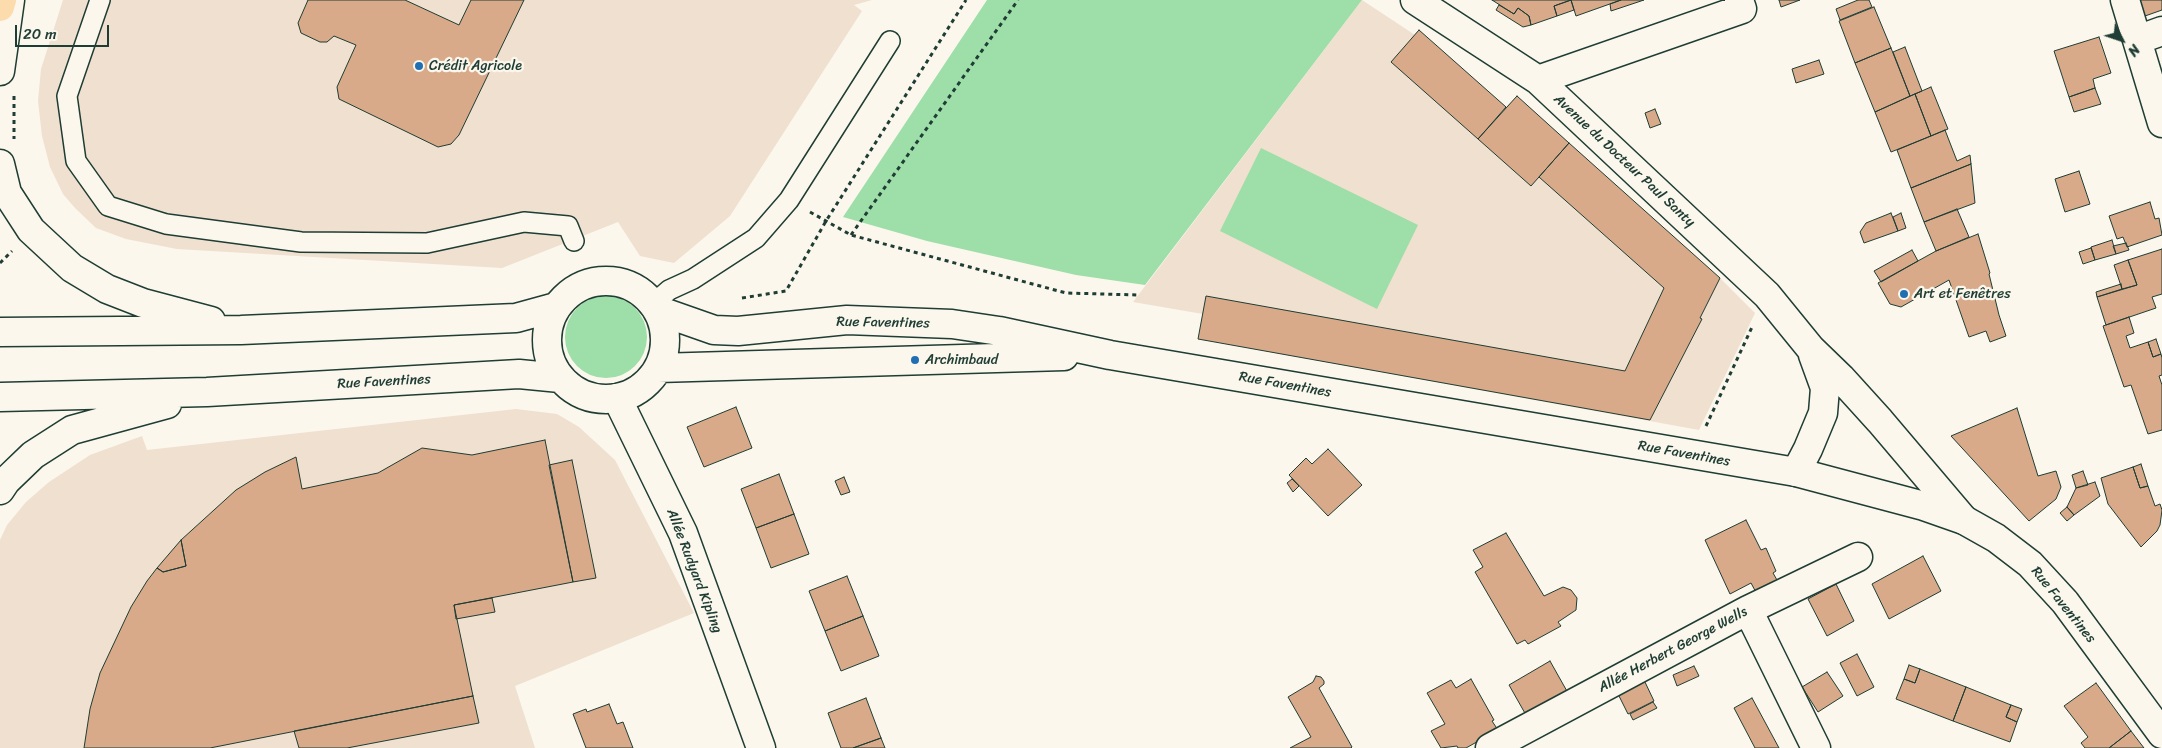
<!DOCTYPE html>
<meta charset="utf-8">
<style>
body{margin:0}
#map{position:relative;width:2162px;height:748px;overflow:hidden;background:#fbf7ec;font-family:Sriracha,sans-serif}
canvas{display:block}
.north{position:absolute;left:2097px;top:15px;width:50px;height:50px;-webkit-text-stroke:4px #fbf7ec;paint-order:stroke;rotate:131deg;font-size:14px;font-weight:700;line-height:20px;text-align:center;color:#1f3d34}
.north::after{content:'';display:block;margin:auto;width:18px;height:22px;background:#1f3d34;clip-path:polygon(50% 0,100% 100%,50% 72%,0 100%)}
.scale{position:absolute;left:15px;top:25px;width:94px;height:22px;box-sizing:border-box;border:2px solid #1f3d34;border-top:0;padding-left:6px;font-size:15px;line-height:18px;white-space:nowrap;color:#1f3d34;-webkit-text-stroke:4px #fbf7ec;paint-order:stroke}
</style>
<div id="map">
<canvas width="2162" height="748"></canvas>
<div class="north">N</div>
<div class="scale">20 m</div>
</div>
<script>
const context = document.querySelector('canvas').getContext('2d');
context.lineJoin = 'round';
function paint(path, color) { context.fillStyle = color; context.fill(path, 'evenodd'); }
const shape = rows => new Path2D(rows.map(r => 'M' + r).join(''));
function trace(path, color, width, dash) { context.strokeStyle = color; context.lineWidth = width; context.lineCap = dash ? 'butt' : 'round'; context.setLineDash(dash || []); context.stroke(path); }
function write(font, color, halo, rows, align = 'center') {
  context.font = font + ' Sriracha,sans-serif'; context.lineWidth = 4.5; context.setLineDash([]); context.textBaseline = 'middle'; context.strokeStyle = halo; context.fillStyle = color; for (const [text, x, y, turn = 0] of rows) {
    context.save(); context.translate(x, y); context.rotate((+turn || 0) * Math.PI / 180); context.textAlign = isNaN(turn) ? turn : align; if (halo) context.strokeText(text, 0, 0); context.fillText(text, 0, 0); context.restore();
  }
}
paint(shape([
 [63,0,872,0,854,5,862,11,730,216,674,263,640,256,618,222,502,268,177,249,126,239,96,228,75,208,63,194,50,167,42,136,38,101,41,69],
 [1362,0,1415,35,1419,30,1506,107,1517,96,1720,278,1755,313,1699,430,1198,339,1203,314,1133,302],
 [516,409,557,414,579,427,615,460,694,613,515,686,535,748,0,748,0,540,7,525,26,502,49,482,90,455,142,436,147,450]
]), '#f0e0cf');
paint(shape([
 [987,0,1362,0,1145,285,1076,275,927,241,843,217],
 [1261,148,1418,225,1377,309,1220,231],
 '565 337a41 41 0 1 1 82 0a41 41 0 1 1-82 0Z'
]), '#9edea8');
const building = shape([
 [308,0,405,0,459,25,471,0,524,0,459,135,451,144,438,147,339,99,337,87,356,45,334,36,327,42,320,42,301,33,298,23,308,0],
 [1492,0,1621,0,1576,16,1571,0,1554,6,1557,16,1531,25,1529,16,1518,8,1514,14,1492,0],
 [1571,0,1574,10,1557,16,1554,6,1571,0],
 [1621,0,1644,0,1611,11,1610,4,1621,0],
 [1779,0,1800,0,1781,7,1779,0],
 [1858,0,1869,0,1872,7,1840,20,1836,9,1858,0],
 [2140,0,2162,0,2162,10,2145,16,2140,0],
 [1499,5,1514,14,1518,8,1529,16,1531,25,1523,27,1496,10,1499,5],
 [1874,7,1891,48,1855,63,1839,21,1874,7],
 [1419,30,1506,107,1478,139,1391,62,1419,30],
 [2099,37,2111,73,2093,79,2095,88,2069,97,2054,51,2099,37],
 [1905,47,1922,91,1910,96,1893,52,1905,47],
 [1891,48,1910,96,1875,112,1855,63,1891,48],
 [1819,60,1824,74,1796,83,1792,69,1819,60],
 [1931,87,1948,129,1931,136,1915,94,1931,87],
 [2095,88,2101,104,2074,112,2069,97,2095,88],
 [1915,94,1931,136,1891,152,1875,112,1915,94],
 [1517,96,1569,143,1531,186,1478,139,1517,96],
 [1655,109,1661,124,1650,128,1645,113,1655,109],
 [1945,130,1957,161,1970,155,1971,164,1911,188,1897,150,1945,130],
 [1569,143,1720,278,1700,318,1702,319,1650,420,1198,339,1206,296,1625,371,1664,288,1539,177,1569,143],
 [1971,164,1975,203,1924,222,1911,188,1971,164],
 [2079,171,2090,204,2065,212,2055,179,2079,171],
 [2150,202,2155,219,2159,218,2162,235,2127,247,2123,237,2117,239,2109,216,2150,202],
 [1957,209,1969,237,1936,251,1924,222,1957,209],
 [1891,213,1898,231,1864,243,1860,232,1866,223,1891,213],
 [1901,213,1906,228,1898,231,1893,217,1901,213],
 [1978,234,1990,273,1989,274,1999,315,2006,336,1990,342,1986,331,1969,337,1949,280,1901,307,1890,304,1878,283,1936,251,1978,234],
 [2112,240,2116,254,2095,260,2091,247,2112,240],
 [2126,243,2129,250,2116,254,2113,246,2126,243],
 [2091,248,2095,260,2083,264,2079,252,2091,248],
 [2162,249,2162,294,2152,297,2156,308,2106,325,2097,297,2137,285,2128,260,2162,249],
 [1912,250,1918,261,1881,282,1874,271,1912,250],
 [2128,260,2137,285,2122,289,2114,265,2128,260],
 [2121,284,2122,289,2097,297,2096,292,2121,284],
 [2129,317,2134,333,2126,336,2130,348,2148,342,2153,357,2161,354,2162,358,2162,375,2159,376,2162,385,2162,430,2148,434,2131,385,2124,387,2103,326,2129,317],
 [2156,339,2161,354,2153,357,2148,342,2156,339],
 [736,407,752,448,704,467,687,427,736,407],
 [2017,408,2038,476,2056,471,2061,487,2056,499,2029,521,1951,436,2017,408],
 [545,440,573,582,454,605,473,696,210,748,84,748,90,709,100,673,131,607,147,581,157,568,163,572,186,566,181,540,236,490,265,472,296,457,302,489,378,473,422,448,472,455,545,440],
 [1328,449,1362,485,1328,516,1289,475,1306,458,1312,464,1328,449],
 [572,460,596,578,573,582,549,465,572,460],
 [2141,464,2148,486,2140,488,2133,467,2141,464],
 [2133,467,2140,488,2148,486,2155,506,2160,504,2162,510,2160,525,2157,531,2141,547,2108,504,2101,478,2133,467],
 [2083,471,2088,485,2076,488,2072,475,2083,471],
 [779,474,794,514,756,528,741,489,779,474],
 [844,477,850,492,841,495,835,481,844,477],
 [1292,479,1299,486,1293,492,1287,483,1292,479],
 [2095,482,2100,496,2074,515,2067,507,2076,488,2095,482],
 [2067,507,2074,515,2067,521,2060,513,2067,507],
 [794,514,809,554,771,568,756,528,794,514],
 [1746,520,1761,550,1766,548,1776,571,1773,573,1781,587,1759,598,1751,583,1730,594,1705,540,1746,520],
 [1506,533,1544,596,1563,587,1571,590,1577,598,1576,610,1558,622,1561,626,1528,644,1525,640,1517,644,1475,572,1483,567,1473,550,1506,533],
 [181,540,186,566,163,572,157,568,181,540],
 [1923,556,1941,591,1889,619,1872,584,1923,556],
 [847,576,863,616,825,631,809,591,847,576],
 [1836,584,1854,621,1827,636,1808,599,1836,584],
 [492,598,495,612,456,619,454,605,492,598],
 [863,616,879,656,841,671,825,631,863,616],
 [1857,654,1874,687,1857,696,1840,663,1857,654],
 [1550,661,1568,693,1526,715,1509,685,1550,661],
 [1909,665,1920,669,1915,683,1904,679,1909,665],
 [1694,666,1699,676,1677,686,1673,675,1694,666],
 [1920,669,1966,687,1953,721,1896,699,1904,679,1915,683,1920,669],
 [1827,672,1843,696,1818,712,1802,687,1827,672],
 [1316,676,1321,677,1324,681,1324,684,1319,688,1352,747,1351,748,1290,748,1311,737,1288,697,1313,682,1316,676],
 [1471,679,1494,720,1492,721,1498,730,1466,748,1458,748,1457,746,1441,748,1431,731,1445,724,1427,693,1451,680,1456,688,1471,679],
 [1644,680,1654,701,1628,714,1618,694,1644,680],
 [2096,683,2131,731,2109,748,2085,748,2081,743,2088,737,2064,706,2096,683],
 [1966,687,2011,705,2006,717,2017,722,2010,742,1953,721,1966,687],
 [473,696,479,723,347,748,299,748,294,731,473,696],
 [866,698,881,738,853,748,841,748,828,713,866,698],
 [1752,698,1779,748,1755,748,1734,708,1752,698],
 [1653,702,1657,708,1633,720,1630,714,1653,702],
 [609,704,617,724,623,722,633,748,586,748,573,714,586,709,587,712,609,704],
 [2011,705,2022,709,2017,722,2006,717,2011,705],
 [2131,731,2144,748,2109,748,2131,731],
 [881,738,885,748,853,748,881,738]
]);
paint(building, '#d8aa8a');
trace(building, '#1f3d34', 1);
const service = shape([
 [100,0,67,96,76,161,108,206,166,224,301,242,427,243,524,222,568,226,574,241],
 [653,304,669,290,693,279,756,238,789,200,890,41]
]);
const minor = shape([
 [1415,0,1538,80,1767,295,1811,349,1841,378,1880,421,1964,520],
 [2125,0,2162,123],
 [2137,40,2162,31],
 [1538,80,1742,9,1739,0],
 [617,398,683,533,761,748],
 [1796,472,1808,449,1823,413,1825,388,1813,355],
 [1748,610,1816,748],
 [1490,748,1748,610,1858,557]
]);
const secondary = shape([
 [0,71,10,0],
 [0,164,7,193,31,230,72,268,107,289,143,303,211,321],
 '547 340a59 59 0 1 1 118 0a59 59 0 1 1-118 0Z',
 [657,310,714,330,738,331,847,320,952,324,999,331,1110,355,1796,472,1924,506,1964,520,1996,538,2030,564,2065,602,2162,734],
 [0,332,241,330,516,318,556,307],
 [658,368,1064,356],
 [0,397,207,392,519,374,560,378],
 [0,490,6,481,33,455,72,430,167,404]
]);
const primary = shape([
 [0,7,2,0]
]);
trace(service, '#1f3d34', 22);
trace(minor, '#1f3d34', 31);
trace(secondary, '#1f3d34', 31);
trace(primary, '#1f3d34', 31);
trace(shape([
 [14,96,14,139],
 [810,212,851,235,1066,293,1138,295],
 [851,235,1018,0],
 [0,263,12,251],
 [742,298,786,291,826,221,966,0],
 [1706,426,1753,325]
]), '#1f3d34', 3, [4, 4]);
trace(service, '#fbf7ec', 19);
trace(minor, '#fbf7ec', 28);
trace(secondary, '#fbf7ec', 28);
trace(primary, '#fcdcac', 28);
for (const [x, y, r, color] of [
 [419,66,5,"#1f6fb2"],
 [1904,294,5,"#1f6fb2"],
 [915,360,5,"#1f6fb2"]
]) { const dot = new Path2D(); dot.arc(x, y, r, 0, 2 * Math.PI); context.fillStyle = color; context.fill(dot); trace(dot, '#fbf7ec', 2); }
write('14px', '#1f3d34', '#fbf7ec', [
 ["Crédit Agricole",429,66],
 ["Art et Fenêtres",1914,294],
 ["Archimbaud",925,360]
], 'left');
write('14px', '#1f3d34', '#fbf7ec', [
 ["Avenue du Docteur Paul Santy",1624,161,43],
 ["Rue Faventines",883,323,1],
 ["Rue Faventines",384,382,-3],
 ["Rue Faventines",1285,385,10],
 ["Rue Faventines",1684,454,10],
 ["Allée Rudyard Kipling",694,571,69],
 ["Rue Faventines",2063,605,51],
 ["Allée Herbert George Wells",1673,650,-28]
]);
</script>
